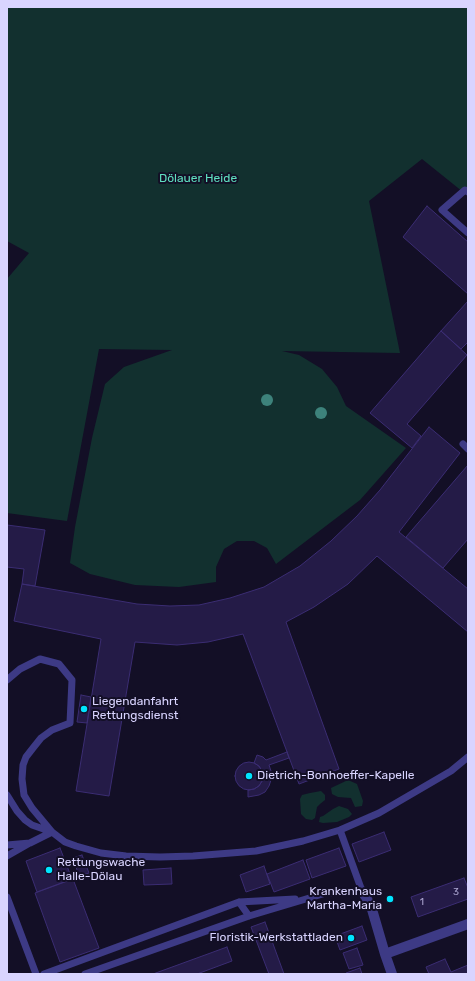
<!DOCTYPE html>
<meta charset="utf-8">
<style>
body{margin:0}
#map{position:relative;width:475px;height:981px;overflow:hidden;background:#130f26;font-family:Rubik,sans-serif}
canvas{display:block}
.frame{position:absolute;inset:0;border:8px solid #d9d4ff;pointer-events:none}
</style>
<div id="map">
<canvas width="475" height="981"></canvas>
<div class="frame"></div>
</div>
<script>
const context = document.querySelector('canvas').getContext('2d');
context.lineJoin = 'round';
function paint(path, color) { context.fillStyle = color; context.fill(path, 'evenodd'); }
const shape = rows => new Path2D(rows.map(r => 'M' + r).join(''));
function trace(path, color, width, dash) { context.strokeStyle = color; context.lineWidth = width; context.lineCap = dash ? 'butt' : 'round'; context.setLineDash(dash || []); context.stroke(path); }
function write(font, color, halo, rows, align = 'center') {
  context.font = font + ' Rubik,sans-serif'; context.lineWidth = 4; context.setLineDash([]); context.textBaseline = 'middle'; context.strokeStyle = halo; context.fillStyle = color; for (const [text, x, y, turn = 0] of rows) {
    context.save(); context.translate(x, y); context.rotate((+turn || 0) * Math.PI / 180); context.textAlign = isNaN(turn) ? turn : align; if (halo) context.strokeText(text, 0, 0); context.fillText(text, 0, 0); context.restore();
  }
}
paint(shape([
 [7,7,468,7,468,196,422,159,369,201,400,353,282,351,299,355,322,369,337,387,346,406,406,448,360,500,276,564,267,548,254,541,237,541,224,549,216,567,216,582,179,587,135,585,90,574,70,563,75,527,92,438,105,384,124,367,172,350,99,349,67,521,7,513,7,279,29,253,7,241],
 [348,780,357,784,363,801,362,806,355,807,351,798,338,797,332,794,331,788],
 [321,791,325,795,325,800,320,804,317,807,315,818,312,820,306,819,301,814,300,799,302,795,310,793],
 [339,806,348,809,352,814,349,817,337,822,323,823,319,822,320,817,323,816,333,809]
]), '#12302f');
const building = shape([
 [427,206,468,242,468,294,403,237,427,206],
 [468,301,468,342,461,349,441,331,468,301],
 [441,331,467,355,407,424,421,436,412,448,370,413,441,331],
 [429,427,460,453,399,532,468,589,468,632,377,556,348,584,314,607,286,622,339,769,299,784,243,634,208,642,177,645,135,642,109,796,76,791,101,639,14,621,22,584,137,604,170,606,199,605,230,598,264,587,300,566,331,541,357,516,380,490,429,427],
 [468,465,468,539,443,568,406,537,468,465],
 [7,525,45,530,35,586,22,584,24,569,7,567,7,525],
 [81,695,91,697,87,723,77,722,81,695],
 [287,752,289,758,269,765,272,774,271,780,269,786,265,792,259,795,248,797,248,790,254,789,259,786,262,781,263,776,262,771,259,766,254,763,257,755,263,757,266,760,287,752],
 '235 776a14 14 0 1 1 28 0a14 14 0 1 1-28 0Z',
 [384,832,391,850,359,862,352,844,384,832],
 [60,848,72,879,37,892,26,861,60,848],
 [339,848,346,866,312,878,306,860,339,848],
 [82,855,89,873,79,876,73,858,82,855],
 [303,860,310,879,274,892,267,874,303,860],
 [264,866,270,884,246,892,240,875,264,866],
 [171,868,172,884,144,885,143,870,171,868],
 [464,878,468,888,468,899,418,917,411,897,464,878],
 [73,879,99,948,60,962,35,893,73,879],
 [265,922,284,974,269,974,251,927,265,922],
 [362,926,367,940,340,950,335,936,362,926],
 [227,947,232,961,197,974,153,974,227,947],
 [357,948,363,965,349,969,343,953,357,948],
 [445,959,451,972,468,965,468,974,429,974,426,967,445,959],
 [360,968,362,974,347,974,346,973,360,968]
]);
paint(building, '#241b47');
trace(building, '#3b2d73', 1);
trace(shape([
 [468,192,465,190,442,210,468,233],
 [463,444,468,449],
 [7,680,20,669,40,659,59,664,72,680,70,723,52,730,41,738,33,748,26,757,23,765,22,779,24,795,32,808,52,832,65,842,76,846,101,853,126,856,160,857,193,856,256,851,303,841,340,830,379,813,451,771,468,757],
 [7,795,17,811,25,820,32,825,52,832],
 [7,845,30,843,52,832],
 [7,856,28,844],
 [7,897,36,974],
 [239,902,249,916],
 [44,974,239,902,295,899],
 [85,974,249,916,326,893,362,891,340,830]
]), '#3d3a85', 7);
trace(shape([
 [362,891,371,906,385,954,392,974],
 [385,954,468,924]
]), '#3d3a85', 10);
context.fillStyle = '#3d827b';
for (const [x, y] of [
 [267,400],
 [321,413]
]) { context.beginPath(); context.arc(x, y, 6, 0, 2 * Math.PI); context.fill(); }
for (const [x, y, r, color] of [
 [84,709,4,"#00e5ff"],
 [249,776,4,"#00e5ff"],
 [49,870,4,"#00e5ff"],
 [390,899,4,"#00e5ff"],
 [351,938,4,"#00e5ff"]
]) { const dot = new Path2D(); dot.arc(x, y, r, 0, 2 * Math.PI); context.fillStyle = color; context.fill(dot); trace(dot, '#130f26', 1.5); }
write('10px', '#aca6d1', null, [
 ["3",456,892],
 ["1",422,902]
]);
write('12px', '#5fe0c0', '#130f26', [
 ["Dölauer Heide",198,179]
]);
write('12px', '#d9d4ff', '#130f26', [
 ["Liegendanfahrt",92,702],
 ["Rettungsdienst",92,716],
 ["Dietrich-Bonhoeffer-Kapelle",257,776],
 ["Rettungswache",57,863],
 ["Halle-Dölau",57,877],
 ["Krankenhaus",382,892,"right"],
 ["Martha-Maria",382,906,"right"],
 ["Floristik-Werkstattladen",343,938,"right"]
], 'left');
</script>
